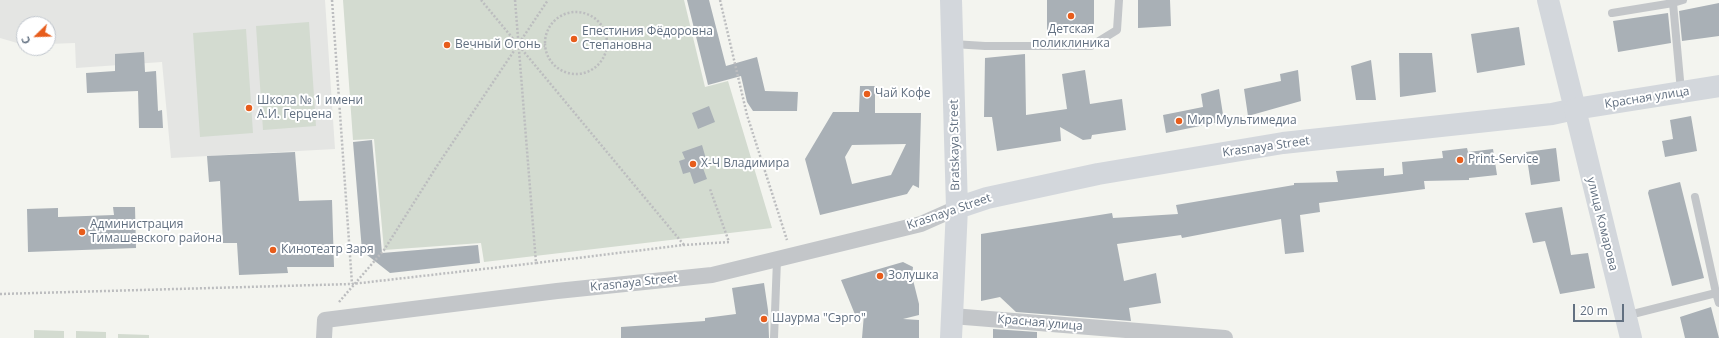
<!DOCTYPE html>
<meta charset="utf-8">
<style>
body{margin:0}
#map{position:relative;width:1719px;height:338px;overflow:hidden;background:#f3f4ef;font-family:"Open Sans",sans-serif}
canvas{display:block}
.north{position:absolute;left:16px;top:16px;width:40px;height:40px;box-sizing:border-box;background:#fff;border:1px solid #c0c6cd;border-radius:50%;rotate:247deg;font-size:11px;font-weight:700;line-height:16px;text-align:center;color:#627081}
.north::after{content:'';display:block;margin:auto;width:14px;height:18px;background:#e75d1c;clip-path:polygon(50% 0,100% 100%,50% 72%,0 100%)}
.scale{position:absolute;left:1573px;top:304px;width:51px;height:18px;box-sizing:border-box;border:2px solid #627081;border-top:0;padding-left:5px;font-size:12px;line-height:14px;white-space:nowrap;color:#627081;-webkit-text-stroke:3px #fff;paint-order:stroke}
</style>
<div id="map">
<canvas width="1719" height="338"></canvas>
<div class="north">С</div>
<div class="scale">20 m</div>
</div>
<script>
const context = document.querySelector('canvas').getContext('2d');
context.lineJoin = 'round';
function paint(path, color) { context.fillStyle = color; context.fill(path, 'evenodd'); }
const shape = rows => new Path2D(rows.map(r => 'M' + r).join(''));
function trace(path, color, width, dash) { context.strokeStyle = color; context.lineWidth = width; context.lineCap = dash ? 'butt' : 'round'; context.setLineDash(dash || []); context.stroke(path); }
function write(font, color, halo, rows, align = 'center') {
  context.font = font + ' "Open Sans",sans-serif'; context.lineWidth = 4; context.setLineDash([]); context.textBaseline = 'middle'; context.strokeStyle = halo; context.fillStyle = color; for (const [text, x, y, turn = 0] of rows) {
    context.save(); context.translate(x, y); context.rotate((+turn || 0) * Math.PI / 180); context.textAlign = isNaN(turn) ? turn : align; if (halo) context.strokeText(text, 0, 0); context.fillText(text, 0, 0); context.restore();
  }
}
paint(shape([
 [0,0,325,0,335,149,171,158,162,62,76,68,75,43,48,44,48,24,24,24,24,45,0,38]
]), '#e4e5e3');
paint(shape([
 [343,0,684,0,705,87,728,81,772,228,484,262,481,243,384,250,374,139,353,140],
 [309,22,316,126,263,130,256,26],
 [246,29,253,133,200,137,193,33],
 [34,330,64,331,64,338,34,338],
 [76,331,106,332,106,338,76,338],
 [118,334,149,335,149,338,118,338]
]), '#d3dbd0');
paint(shape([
 [687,0,709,0,726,66,757,57,765,91,798,92,797,111,753,111,747,102,741,76,708,85],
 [1047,0,1094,0,1094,32,1047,31],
 [1138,0,1170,0,1171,26,1138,28],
 [1719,3,1719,36,1682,41,1679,11],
 [1668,13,1671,43,1618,52,1613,21],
 [1519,27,1525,65,1477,73,1471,34],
 [144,52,145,72,156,71,158,111,162,110,163,128,139,128,138,91,87,93,86,73,115,71,115,54],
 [1399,53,1432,53,1436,92,1400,97],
 [1025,54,1026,115,1067,109,1062,74,1085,70,1090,104,1122,99,1126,130,1092,135,1091,139,1083,140,1060,127,1061,141,997,151,992,117,984,117,985,58],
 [1371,60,1376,100,1356,100,1351,66],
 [1298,70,1301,101,1248,116,1244,89,1281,81,1280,74],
 [860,86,875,86,875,113,921,113,919,188,913,185,907,194,820,215,805,159,833,112,859,112],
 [906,144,891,175,852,184,845,157,852,145],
 [1219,89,1224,121,1166,133,1163,115,1203,107,1201,94],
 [709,106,715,122,698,129,692,113],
 [1691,116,1697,151,1665,157,1662,141,1673,139,1670,120],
 [372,140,382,253,478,245,480,263,390,273,362,251,353,142],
 [702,145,708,166,703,168,707,179,694,184,690,172,683,174,679,161,685,159,682,152],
 [1467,148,1468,152,1493,149,1497,175,1469,178,1469,180,1424,181,1425,189,1319,203,1320,212,1300,215,1304,252,1285,254,1281,219,1182,238,1181,235,1117,244,1124,281,1156,273,1161,303,1129,308,1131,321,1016,312,1000,297,981,301,981,234,1112,213,1113,218,1178,214,1176,205,1294,185,1294,183,1338,182,1336,171,1384,168,1384,176,1403,174,1402,162,1443,158,1442,151],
 [1556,148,1560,181,1531,185,1526,152],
 [295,152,299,201,332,200,334,267,287,267,288,273,239,275,237,243,223,243,220,181,209,182,207,156],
 [1680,182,1704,278,1672,286,1648,193,1649,190],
 [113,207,135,207,136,248,28,252,27,209,58,208,58,217,114,215],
 [1562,207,1571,255,1588,253,1595,288,1560,294,1545,241,1533,243,1525,213],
 [903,262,913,267,912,276,919,304,919,315,903,319,919,320,919,338,862,338,864,314,856,317,841,280],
 [764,283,768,310,769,338,621,338,621,327,705,321,705,318,736,314,732,288],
 [1711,307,1719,338,1685,338,1680,317],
 [993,329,1037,332,1037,338,993,338]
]), '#a9b0b6');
trace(shape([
 [332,0,352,284],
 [481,0,684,245],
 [515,0,536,263,684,245,729,242,710,189],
 [720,0,747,115,787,240],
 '545 43a31 31 0 1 1 62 0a31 31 0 1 1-62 0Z',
 [456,47,518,43,545,46],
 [0,294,352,284,536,263],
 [339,302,384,250,437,166,548,0]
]), '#bcbdbf', 2.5, [2, 2]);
trace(shape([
 [1673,3,1683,0],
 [1612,13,1673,3,1681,91],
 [953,44,985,46,1091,46,1117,30,1119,0],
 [1695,197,1716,293],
 [1625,316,1716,293,1719,303],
 [774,338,777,260]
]), '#c3c6c9', 8);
trace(shape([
 [952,316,1225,338],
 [324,338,325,320,557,291,712,275,921,224,957,208]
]), '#c3c6c9', 16);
trace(shape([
 [951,0,957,208,951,338],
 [957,208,987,198,1098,174,1283,143,1552,114,1575,109,1548,0]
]), '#d3d7dc', 22);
trace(shape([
 [1631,338,1575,109,1719,86]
]), '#d3d7dc', 22);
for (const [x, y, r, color] of [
 [1071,16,4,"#e75d1c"],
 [574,39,4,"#e75d1c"],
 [447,45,4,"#e75d1c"],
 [867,94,4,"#e75d1c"],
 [249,108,4,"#e75d1c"],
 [1179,121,4,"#e75d1c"],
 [1460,160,4,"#e75d1c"],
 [693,164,4,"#e75d1c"],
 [82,232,4,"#e75d1c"],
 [273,250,4,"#e75d1c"],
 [880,276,4,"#e75d1c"],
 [764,319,4,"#e75d1c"]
]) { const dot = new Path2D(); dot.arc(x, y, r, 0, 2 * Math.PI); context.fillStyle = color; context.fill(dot); trace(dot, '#fff', 1.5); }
write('12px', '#627081', '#fff', [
 ["Детская",1071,30,"center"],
 ["поликлиника",1071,44,"center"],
 ["Епестиния Фёдоровна",582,32],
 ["Степановна",582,46],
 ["Вечный Огонь",455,45],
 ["Чай Кофе",875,94],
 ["Школа № 1 имени",257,101],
 ["А.И. Герцена",257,115],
 ["Мир Мультимедиа",1187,121],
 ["Print-Service",1468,160],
 ["Х-Ч Владимира",701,164],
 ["Администрация",90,225],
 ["Тимашевского района",90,239],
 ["Кинотеатр Заря",281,250],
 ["Золушка",888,276],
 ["Шаурма \"Сэрго\"",772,319]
], 'left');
write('12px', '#627081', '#fff', [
 ["Красная улица",1647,98,-9],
 ["Bratskaya Street",955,145,-91],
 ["Krasnaya Street",1266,147,-8],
 ["Krasnaya Street",949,212,-19],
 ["улица Комарова",1602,224,76],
 ["Krasnaya Street",634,283,-6],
 ["Красная улица",1040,323,5]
]);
</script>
